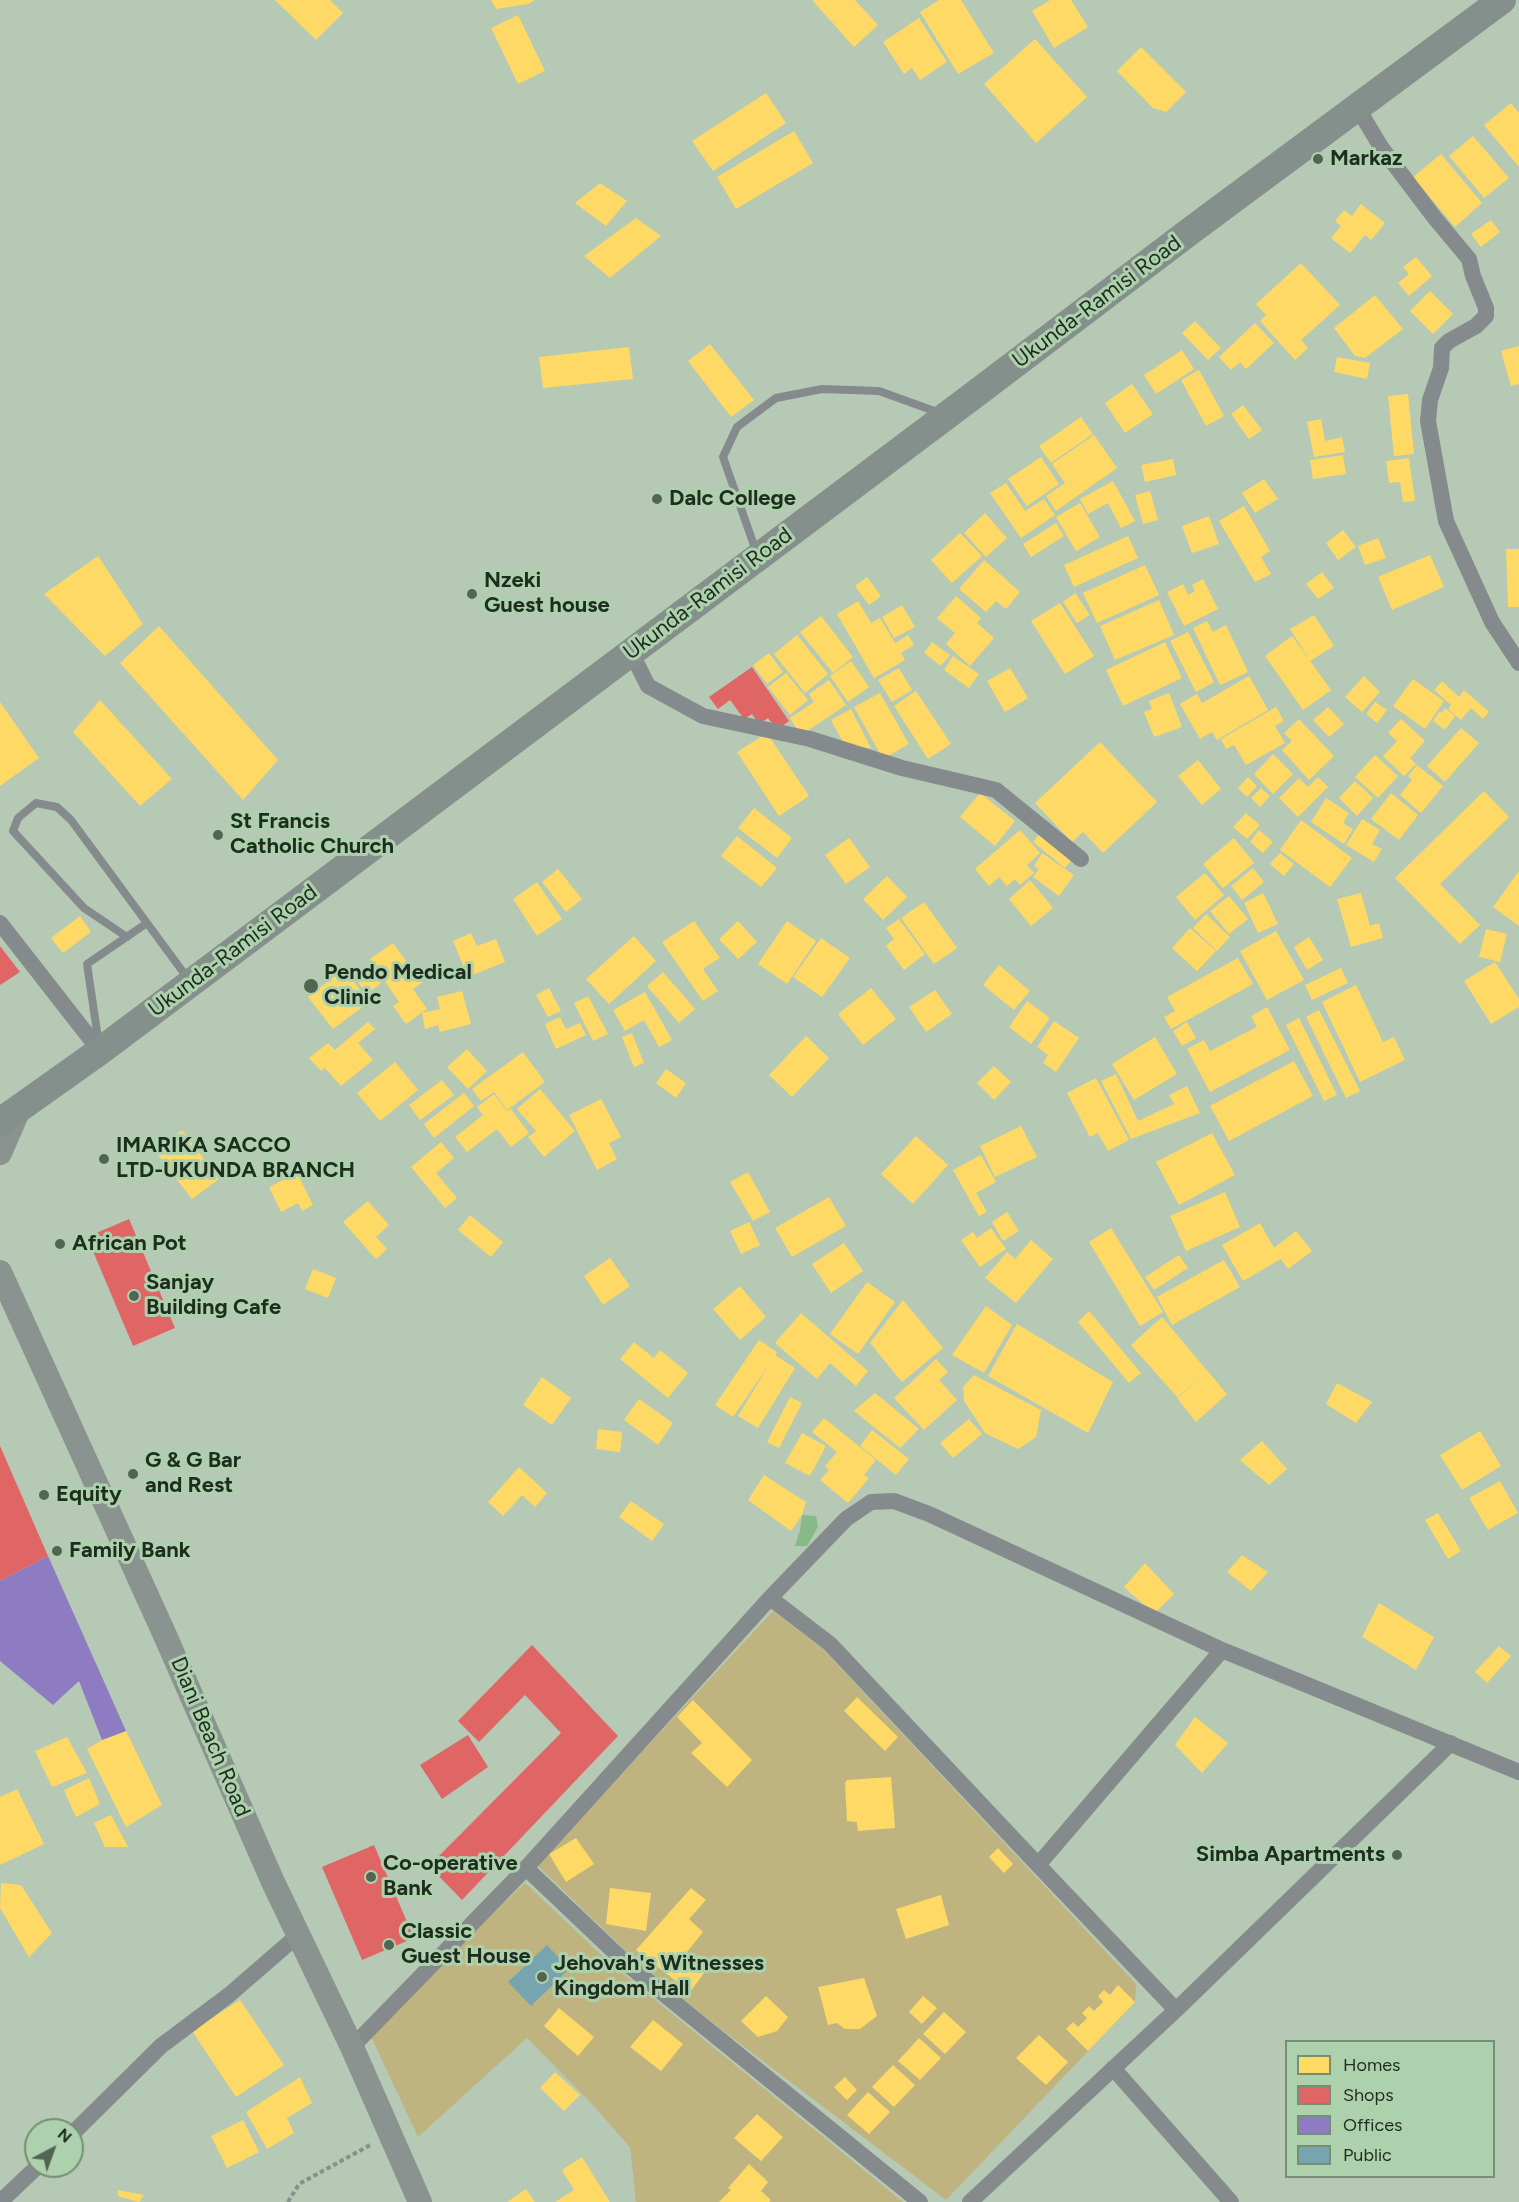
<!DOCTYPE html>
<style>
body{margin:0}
#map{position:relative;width:1519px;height:2202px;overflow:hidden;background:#b5c9b4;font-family:Figtree,sans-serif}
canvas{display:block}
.legend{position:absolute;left:1285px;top:2040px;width:210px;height:138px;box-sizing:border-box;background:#add1ac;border:2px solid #748f74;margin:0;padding:8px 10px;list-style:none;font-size:18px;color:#1f2d1f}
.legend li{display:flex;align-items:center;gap:12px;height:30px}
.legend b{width:30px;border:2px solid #748f74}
.north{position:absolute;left:24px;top:2118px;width:60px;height:60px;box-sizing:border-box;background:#add1ac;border:2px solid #748f74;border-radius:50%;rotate:41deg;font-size:16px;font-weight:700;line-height:24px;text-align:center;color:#1f2d1f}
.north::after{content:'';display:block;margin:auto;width:21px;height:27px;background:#546453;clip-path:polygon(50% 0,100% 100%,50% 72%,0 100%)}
</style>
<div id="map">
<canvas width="1519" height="2202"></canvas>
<ul class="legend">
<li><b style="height:16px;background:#ffd966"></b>Homes</li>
<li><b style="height:16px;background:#e06666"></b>Shops</li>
<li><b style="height:16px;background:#8e7cc3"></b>Offices</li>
<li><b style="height:16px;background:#76a5af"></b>Public</li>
</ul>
<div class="north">N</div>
</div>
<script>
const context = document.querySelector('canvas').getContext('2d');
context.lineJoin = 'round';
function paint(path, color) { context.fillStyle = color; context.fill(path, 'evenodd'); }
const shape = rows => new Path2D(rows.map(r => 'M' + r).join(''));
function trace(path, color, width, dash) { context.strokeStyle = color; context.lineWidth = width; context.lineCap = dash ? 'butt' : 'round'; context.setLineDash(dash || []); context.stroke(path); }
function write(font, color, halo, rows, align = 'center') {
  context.font = font + ' Figtree,sans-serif'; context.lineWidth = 6; context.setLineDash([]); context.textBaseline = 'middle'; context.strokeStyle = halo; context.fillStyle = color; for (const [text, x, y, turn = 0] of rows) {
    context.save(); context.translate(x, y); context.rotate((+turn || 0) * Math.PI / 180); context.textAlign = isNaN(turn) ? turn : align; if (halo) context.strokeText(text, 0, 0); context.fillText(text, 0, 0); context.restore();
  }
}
paint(shape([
 [773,1611,824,1650,1136,1984,1135,2002,946,2200,717,2026,631,1956,537,1865],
 [525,1883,609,1962,903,2202,636,2202,630,2147,592,2104,527,2038,418,2137,368,2030]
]), '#bfb47f');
paint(shape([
 [802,1515,816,1516,818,1527,807,1546,795,1546,800,1530]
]), '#87ba86');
paint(shape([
 [275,0,330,0,343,13,316,40],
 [491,0,535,0,528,4,496,9],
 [814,0,855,0,878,25,854,47,813,1],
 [939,0,961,0,994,53,958,74,920,12],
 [1050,0,1071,0,1088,27,1054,48,1032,11],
 [518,15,545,71,518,84,491,28],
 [919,18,947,62,920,80,912,68,904,74,883,42],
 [1035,39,1087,97,1036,143,984,84],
 [1141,47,1186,92,1166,112,1153,108,1117,71],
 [766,93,786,123,713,171,692,141],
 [1511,103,1519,113,1519,167,1484,125],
 [794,131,813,163,736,209,717,177],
 [1473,136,1509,178,1484,198,1449,156],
 [1441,154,1482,203,1455,227,1413,177],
 [600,183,627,201,606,226,575,203],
 [1361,204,1385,223,1371,240,1365,235,1350,253,1331,238,1341,226,1335,221,1344,210,1352,216],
 [636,218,661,236,610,278,584,256],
 [1491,220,1500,232,1481,247,1471,234],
 [1416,257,1432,276,1409,296,1398,283,1409,274,1403,267],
 [1301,263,1340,305,1301,340,1308,348,1295,360,1260,321,1266,315,1256,304],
 [1430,291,1453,314,1433,334,1410,311],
 [1375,295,1403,329,1365,358,1355,356,1334,328],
 [1195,321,1221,348,1208,360,1182,333],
 [1255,323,1274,343,1246,369,1240,362,1231,370,1219,357],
 [710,344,754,400,731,417,688,361],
 [1519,346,1519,384,1511,386,1501,351],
 [629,347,633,379,543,388,539,357],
 [1182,350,1194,369,1156,394,1144,375],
 [1337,357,1370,363,1367,379,1334,372],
 [1199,370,1224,416,1206,426,1181,380],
 [1132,384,1153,414,1125,433,1105,403],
 [1408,394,1414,454,1394,456,1388,396],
 [1243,405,1262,430,1249,439,1231,414],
 [1081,417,1093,434,1051,463,1039,446],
 [1321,419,1325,441,1342,437,1345,452,1314,457,1307,422],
 [1094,435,1117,468,1056,511,1046,496,1065,483,1052,464],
 [1343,455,1346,474,1313,479,1310,460],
 [1041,457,1059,484,1027,506,1008,479],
 [1409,458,1415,501,1403,502,1400,482,1389,483,1386,461],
 [1173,459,1176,475,1145,482,1141,465],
 [1264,479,1278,499,1255,513,1242,493],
 [1113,481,1135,521,1121,528,1108,503,1088,514,1080,499],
 [1006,483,1025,511,1044,499,1055,515,1021,538,990,493],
 [1150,491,1158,520,1143,524,1135,495],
 [1080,503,1100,537,1076,551,1056,517],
 [1244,506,1270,551,1261,557,1271,574,1255,582,1219,521],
 [985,513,1007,538,986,557,964,533],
 [1209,516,1219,544,1192,553,1182,526],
 [1056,523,1064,536,1031,557,1023,544],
 [1343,530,1356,547,1338,560,1326,543],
 [960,533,982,556,952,583,931,560],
 [1128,536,1138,558,1074,587,1064,565],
 [1378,538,1386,558,1365,565,1358,546],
 [1506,549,1519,549,1519,607,1508,607],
 [1430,555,1444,587,1392,610,1378,577],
 [98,556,143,624,105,656,44,594],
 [984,560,1020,592,1006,609,996,601,986,612,959,589],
 [1145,565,1159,595,1097,623,1083,593],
 [1322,572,1334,588,1318,599,1306,584],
 [867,577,881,596,869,605,855,586],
 [1203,579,1218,609,1184,626,1167,592,1183,584,1188,595,1195,591,1192,585],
 [1075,593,1090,615,1077,623,1063,602],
 [956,596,981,618,977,623,994,638,970,666,946,644,955,633,937,618],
 [1159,600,1174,635,1115,660,1100,626],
 [858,601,871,623,880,618,895,643,908,635,914,645,901,653,905,660,874,678,837,614],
 [1060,603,1094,656,1065,674,1031,621],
 [902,605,915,627,894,638,882,617],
 [1314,615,1334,646,1310,661,1290,629],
 [821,616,853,657,833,673,800,632],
 [1207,621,1213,632,1226,625,1248,672,1220,685,1193,628],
 [159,626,278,760,243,800,120,663],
 [1188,632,1214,682,1196,692,1170,641],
 [797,635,828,674,805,693,774,654],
 [1292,636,1331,690,1303,710,1265,656],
 [932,642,950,655,941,666,924,653],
 [1165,642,1182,678,1123,706,1106,670],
 [769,653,783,672,767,684,753,665],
 [953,656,979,674,969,688,944,670],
 [851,661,869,687,848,702,830,676],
 [899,668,912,690,892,702,878,680],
 [1010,668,1028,698,1005,712,987,681],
 [786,673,808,700,790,715,768,687],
 [1249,676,1268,710,1217,740,1212,732,1200,739,1180,704,1197,694,1202,703],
 [1364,676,1380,692,1362,712,1345,697],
 [1413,679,1444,701,1425,729,1393,706],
 [829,680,846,705,801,735,790,718,814,702,809,694],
 [1442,681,1459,697,1464,690,1489,712,1483,719,1471,708,1461,720,1448,709,1451,705,1434,690],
 [916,691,951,744,928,759,894,706],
 [880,693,909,744,883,759,854,707],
 [1169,693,1182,727,1154,737,1144,712,1152,709,1149,701],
 [100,700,172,779,140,806,73,732],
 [0,702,39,758,0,786],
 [1375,702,1387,710,1377,723,1366,714],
 [1276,707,1284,721,1275,726,1285,743,1246,765,1234,745,1226,749,1221,739],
 [1328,707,1344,724,1329,737,1313,720],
 [1445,708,1455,716,1445,730,1433,721,1440,711,1442,713],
 [851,709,871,748,845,746,831,720],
 [1299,719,1334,756,1309,780,1282,750,1292,741,1284,733],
 [1401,719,1425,741,1410,758,1416,764,1404,776,1383,756,1397,741,1388,733],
 [1461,728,1479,743,1445,782,1427,766],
 [767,733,809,796,779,816,737,752],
 [1100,742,1157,802,1103,853,1083,832,1072,842,1035,803],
 [1273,754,1293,774,1273,794,1254,774],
 [1375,755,1398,776,1378,798,1355,777],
 [1198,760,1221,789,1202,805,1178,776],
 [1417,765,1443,786,1421,813,1400,795,1412,780,1408,776],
 [1248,777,1257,786,1247,797,1238,788],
 [1318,777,1328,787,1298,817,1279,798,1299,778,1308,787],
 [1355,781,1373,798,1357,816,1339,798],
 [1261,788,1270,796,1260,807,1251,798],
 [1484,791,1509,817,1440,884,1480,925,1460,944,1395,878],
 [980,793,1015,821,995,846,960,817],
 [1391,793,1418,815,1399,840,1371,819],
 [1326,798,1349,813,1343,823,1353,829,1344,844,1311,822],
 [754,808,792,838,777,858,738,828],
 [1246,813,1260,825,1247,839,1233,827],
 [1362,819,1380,830,1372,844,1382,849,1374,862,1346,845],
 [1301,820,1352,858,1330,887,1280,850],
 [1020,830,1040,853,1027,865,1034,873,1020,885,1015,879,1007,886,999,877,989,886,975,869],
 [1259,830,1273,842,1263,853,1250,842],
 [1040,833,1072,859,1065,868,1033,842],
 [737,836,777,868,761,887,721,856],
 [849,838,870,867,846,884,825,855],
 [1234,838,1254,863,1223,888,1203,864],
 [1042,853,1074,875,1059,896,1033,877,1039,869,1034,866],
 [1280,853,1294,864,1284,876,1270,864],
 [1253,868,1264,882,1242,900,1231,886],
 [558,869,582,899,566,912,542,882],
 [1519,871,1519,926,1493,907],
 [1205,873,1224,895,1195,920,1176,897],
 [887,876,907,897,883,920,863,899],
 [1030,880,1053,908,1031,926,1009,899],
 [537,882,562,919,537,936,513,899],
 [1263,893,1278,924,1258,933,1244,903],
 [1361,893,1370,926,1379,923,1383,938,1351,947,1337,899],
 [1229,896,1248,919,1229,934,1210,911],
 [924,902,957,948,934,964,901,918],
 [1206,914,1230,937,1217,951,1193,928],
 [80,916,91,932,63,953,51,938],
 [899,919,925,954,904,970,886,946,894,939,886,928],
 [694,921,720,958,703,969,718,991,703,1001,662,942],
 [738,921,757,942,738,959,719,939],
 [787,921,816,941,787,984,758,964],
 [1190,928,1216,951,1197,971,1172,948],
 [1486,929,1507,934,1500,962,1479,957],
 [1276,931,1304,980,1267,1000,1240,951],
 [471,933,477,946,496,939,505,962,468,977,453,941],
 [634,936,656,961,609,1004,586,979],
 [1309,937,1323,960,1307,970,1294,947],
 [821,938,850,958,822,997,793,977],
 [393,943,422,983,413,989,427,1009,406,1024,393,1006,399,1002,370,959],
 [1238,958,1253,984,1171,1029,1164,1017,1175,1011,1167,997],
 [1495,962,1519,999,1519,1007,1491,1024,1464,981],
 [367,965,381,983,367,994,353,976],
 [999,965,1030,991,1014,1010,983,985],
 [1341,968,1348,983,1312,1000,1305,985],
 [344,969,369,1002,333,1029,308,997],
 [663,972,695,1009,679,1023,647,986],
 [1356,985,1383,1042,1394,1037,1405,1060,1360,1082,1322,1002],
 [549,988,561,1011,548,1017,536,995],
 [871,988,896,1019,863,1045,838,1014],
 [935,990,952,1014,926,1032,909,1007],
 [462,991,471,1024,440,1032,438,1025,425,1029,422,1013,440,1009,437,997],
 [645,992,672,1040,659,1047,644,1020,625,1031,613,1010],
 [588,996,608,1034,593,1041,574,1003],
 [1027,1001,1050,1018,1031,1044,1009,1027],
 [1267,1007,1290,1050,1210,1092,1187,1049,1204,1040,1210,1051,1257,1027,1251,1016],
 [1319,1010,1360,1091,1346,1098,1306,1017],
 [560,1017,566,1029,580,1023,586,1035,556,1049,545,1024],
 [1299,1018,1337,1095,1324,1101,1286,1025],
 [1054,1021,1079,1038,1056,1072,1043,1063,1048,1055,1037,1047],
 [368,1022,375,1029,358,1043,373,1060,341,1086,325,1068,321,1071,309,1058,328,1043,335,1050],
 [1187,1022,1196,1038,1182,1046,1173,1031],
 [632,1033,644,1063,634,1067,622,1037],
 [806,1036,829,1058,792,1097,769,1075],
 [1155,1037,1177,1074,1134,1100,1112,1064],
 [467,1049,487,1071,468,1089,447,1067],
 [523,1052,545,1082,507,1110,494,1092,481,1101,472,1089],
 [1294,1061,1313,1096,1229,1141,1210,1106],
 [395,1062,418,1090,380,1121,357,1093],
 [994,1066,1011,1082,994,1100,977,1083],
 [666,1069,686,1083,676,1098,656,1083],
 [1116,1074,1138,1121,1174,1104,1169,1095,1187,1086,1200,1113,1131,1139,1101,1081],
 [1096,1078,1129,1140,1108,1151,1098,1133,1090,1137,1067,1093],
 [442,1080,454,1095,420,1120,409,1105],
 [540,1089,575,1131,544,1157,528,1137,536,1131,517,1109],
 [464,1093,474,1106,434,1138,424,1124],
 [494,1094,507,1111,511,1109,529,1133,511,1147,497,1129,467,1152,455,1137,483,1115,477,1107],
 [601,1099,621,1137,609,1143,617,1159,597,1170,569,1115],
 [1021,1126,1037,1157,995,1177,980,1146],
 [182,1130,219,1179,192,1199,155,1151],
 [1212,1133,1235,1175,1179,1205,1156,1162],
 [916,1136,948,1165,913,1204,881,1174],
 [441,1142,454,1158,436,1173,457,1198,445,1208,411,1167],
 [981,1155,996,1182,976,1193,987,1212,979,1216,953,1170],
 [748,1172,770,1212,753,1221,730,1182],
 [297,1173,313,1205,302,1211,298,1203,281,1212,269,1187],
 [1225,1192,1240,1227,1186,1251,1170,1216],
 [829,1197,846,1226,792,1257,775,1228],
 [368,1201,389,1225,376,1237,387,1249,376,1259,343,1222],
 [1007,1212,1019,1231,1003,1241,992,1222],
 [470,1215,503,1242,491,1257,458,1230],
 [749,1222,760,1245,741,1254,730,1231],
 [1260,1223,1274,1248,1296,1231,1312,1251,1288,1269,1281,1259,1243,1281,1222,1245],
 [991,1228,1006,1249,980,1267,961,1240,973,1232,977,1238],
 [1111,1228,1163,1312,1140,1326,1089,1242],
 [1031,1240,1053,1259,1016,1303,985,1278,1007,1252,1015,1259],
 [844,1243,863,1271,831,1293,812,1264],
 [1179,1255,1188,1268,1154,1290,1145,1277],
 [610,1258,630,1286,603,1305,584,1276],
 [1224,1260,1240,1287,1172,1325,1157,1297],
 [313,1269,336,1278,328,1298,305,1289],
 [867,1282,895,1302,858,1354,830,1334],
 [740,1286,766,1317,740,1340,713,1309],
 [903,1300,943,1348,902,1382,870,1343],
 [986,1306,1012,1325,984,1373,952,1355],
 [1089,1311,1141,1373,1129,1383,1078,1322],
 [801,1313,868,1371,856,1386,830,1363,817,1379,775,1343],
 [1162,1317,1227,1394,1196,1422,1177,1398,1202,1377,1177,1397,1131,1345],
 [1017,1324,1113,1382,1088,1433,988,1376],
 [759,1340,777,1352,775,1355,795,1368,758,1428,738,1416,769,1365,733,1417,715,1405],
 [634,1342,654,1358,660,1350,688,1373,668,1398,620,1359],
 [936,1359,948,1372,939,1380,957,1400,924,1430,894,1398],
 [974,1375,1041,1410,1036,1437,1018,1449,985,1433,964,1401,963,1387],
 [542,1377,571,1398,552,1425,523,1405],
 [1337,1383,1372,1402,1356,1423,1326,1404],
 [875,1393,919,1429,900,1448,854,1411],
 [790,1397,802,1403,779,1448,767,1442],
 [639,1399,673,1423,658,1445,624,1420],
 [824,1418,876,1460,864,1475,869,1478,848,1503,820,1480,829,1470,825,1466,837,1452,812,1432],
 [969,1419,982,1434,953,1458,940,1443],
 [598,1429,622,1432,620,1452,596,1449],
 [872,1430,909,1459,896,1475,860,1446],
 [1480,1431,1501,1466,1462,1490,1440,1455],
 [802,1433,826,1446,810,1476,785,1463],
 [1262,1441,1287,1469,1269,1485,1240,1460],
 [519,1467,547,1493,535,1507,522,1495,503,1516,488,1502],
 [764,1475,806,1502,802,1515,791,1531,748,1500],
 [1500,1481,1518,1513,1488,1530,1469,1498],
 [631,1501,664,1524,652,1541,619,1517],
 [1438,1513,1461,1551,1448,1559,1425,1520],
 [1242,1555,1268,1572,1251,1591,1227,1572],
 [1145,1563,1174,1594,1154,1614,1124,1587],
 [1379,1603,1434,1637,1416,1670,1362,1637],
 [1499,1646,1511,1656,1487,1683,1475,1672],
 [857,1697,898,1737,885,1751,844,1711],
 [693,1700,752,1760,727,1787,691,1753,702,1743,677,1717],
 [1195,1717,1228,1743,1202,1773,1175,1745],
 [126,1731,162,1805,126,1827,87,1749,102,1740],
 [67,1737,87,1773,52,1787,35,1751],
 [891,1777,895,1828,858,1831,857,1822,847,1821,845,1783,847,1780],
 [89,1778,100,1804,76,1817,64,1790],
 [17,1789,44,1844,0,1865,0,1797],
 [111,1815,128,1847,105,1847,94,1823],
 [576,1838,594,1864,566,1882,549,1854],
 [998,1848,1013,1864,1004,1873,989,1857],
 [1,1883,21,1885,52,1933,29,1957,0,1908],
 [610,1888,651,1893,646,1931,606,1924],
 [691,1888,706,1900,689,1919,703,1932,687,1952,707,1969,690,1992,636,1950],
 [941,1895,949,1925,906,1939,896,1909],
 [864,1978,877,2016,860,2029,845,2029,837,2023,828,2025,818,1987],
 [1118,1985,1135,2002,1088,2051,1066,2029,1073,2022,1078,2027,1087,2018,1082,2013,1089,2006,1094,2011,1103,2002,1098,1996,1104,1990,1110,1995],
 [766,1996,788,2017,777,2031,758,2037,741,2021],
 [923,1996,937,2008,922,2024,909,2012],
 [240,2000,284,2065,236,2097,192,2031],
 [559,2008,594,2037,578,2056,544,2026],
 [944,2012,966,2032,945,2054,923,2034],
 [653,2020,683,2044,661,2071,630,2047],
 [1039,2035,1068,2062,1046,2085,1016,2058],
 [919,2038,941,2058,920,2080,898,2061],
 [893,2065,915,2085,894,2107,872,2087],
 [555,2072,580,2095,564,2111,540,2088],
 [300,2077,312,2103,287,2118,294,2133,267,2149,246,2112],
 [845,2077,857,2090,847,2100,834,2087],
 [868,2092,890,2112,869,2134,847,2115],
 [757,2114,783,2137,761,2161,734,2138],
 [243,2120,259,2152,227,2168,211,2136],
 [582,2157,610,2202,555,2202,574,2190,562,2170],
 [749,2164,768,2182,761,2191,771,2200,769,2202,719,2202,731,2190,728,2188],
 [526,2189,535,2202,507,2202],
 [118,2190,144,2195,139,2202,118,2196]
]), '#ffd966');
paint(shape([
 [752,667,789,721,777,730,768,718,759,724,752,714,744,719,730,700,718,709,709,697],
 [0,946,20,972,0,985],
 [129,1219,175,1328,133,1346,87,1237],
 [0,1446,48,1556,0,1581],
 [532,1645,618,1736,462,1900,429,1866,561,1733,525,1695,479,1742,458,1721],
 [468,1735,488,1767,442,1799,420,1765],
 [374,1845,414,1938,362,1960,322,1867]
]), '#e06666');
paint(shape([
 [48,1556,126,1731,102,1740,79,1681,53,1705,0,1661,0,1581]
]), '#8e7cc3');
paint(shape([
 [547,1945,569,1969,531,2006,508,1982]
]), '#76a5af');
trace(shape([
 [288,2202,299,2184,372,2144]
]), '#87918b', 4, [4.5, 3]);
trace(shape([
 [757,554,723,457,737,427,776,398,822,389,879,391,940,413],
 [127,937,84,908,13,831,18,818,36,803,57,807,71,820,189,980],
 [99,1045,87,964,147,923]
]), '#858b8d', 8);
trace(shape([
 [1357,107,1381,147,1434,217,1469,259,1473,276,1486,308,1486,316,1476,326,1449,341,1442,348,1441,368,1430,400,1428,421,1446,521,1492,622,1519,663],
 [631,652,648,686,703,716,810,739,902,768,996,790,1081,859],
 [0,923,100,1051],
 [770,1598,830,1644,1038,1865],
 [526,1868,627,1964,920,2202],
 [1176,2010,1451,1743],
 [352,2047,526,1868,770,1598,846,1519,871,1502,894,1501,929,1514,1222,1650,1519,1772],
 [1113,2068,1231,2202],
 [72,2134,161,2046,229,1995,297,1936],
 [0,2202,38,2166],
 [970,2202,1176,2010,1038,1865,1222,1650]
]), '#858b8d', 16);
trace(shape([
 [0,1153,20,1107],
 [0,1272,164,1633,273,1882,352,2047,420,2202]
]), '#8a9390', 24);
trace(shape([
 [0,1122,100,1051,970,398,1193,229,1502,0]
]), '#85908c', 28);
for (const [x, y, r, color] of [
 [1318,159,6,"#546453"],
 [657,499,6,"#546453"],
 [472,594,6,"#546453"],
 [218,835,6,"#546453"],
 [311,986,8,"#546453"],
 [104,1159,6,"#546453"],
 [60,1244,6,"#546453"],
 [134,1296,6,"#546453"],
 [133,1474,6,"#546453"],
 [44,1495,6,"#546453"],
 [57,1551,6,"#546453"],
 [1397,1855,6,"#546453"],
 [371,1877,6,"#546453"],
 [389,1945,6,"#546453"],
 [542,1977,6,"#546453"]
]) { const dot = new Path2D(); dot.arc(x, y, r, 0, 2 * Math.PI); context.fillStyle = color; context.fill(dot); trace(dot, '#add1ac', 2); }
write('bold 22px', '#1f2d1f', '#add1ac', [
 ["Markaz",1330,159],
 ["Dalc College",669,499],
 ["Nzeki",484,581],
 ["Guest house",484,606],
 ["St Francis",230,822],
 ["Catholic Church",230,847],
 ["Pendo Medical",324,973],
 ["Clinic",324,998],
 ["IMARIKA SACCO",116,1146],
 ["LTD-UKUNDA BRANCH",116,1171],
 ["African Pot",72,1244],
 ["Sanjay",146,1283],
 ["Building Cafe",146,1308],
 ["G & G Bar",145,1461],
 ["and Rest",145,1486],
 ["Equity",56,1495],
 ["Family Bank",69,1551],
 ["Simba Apartments",1385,1855,"right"],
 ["Co-operative",383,1864],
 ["Bank",383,1889],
 ["Classic",401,1932],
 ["Guest House",401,1957],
 ["Jehovah's Witnesses",554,1964],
 ["Kingdom Hall",554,1989]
], 'left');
write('22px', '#1f2d1f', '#add1ac', [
 ["Ukunda-Ramisi Road",1097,302,-37],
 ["Ukunda-Ramisi Road",708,594,-37],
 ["Ukunda-Ramisi Road",233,951,-37],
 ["Diani Beach Road",210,1737,67]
]);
</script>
